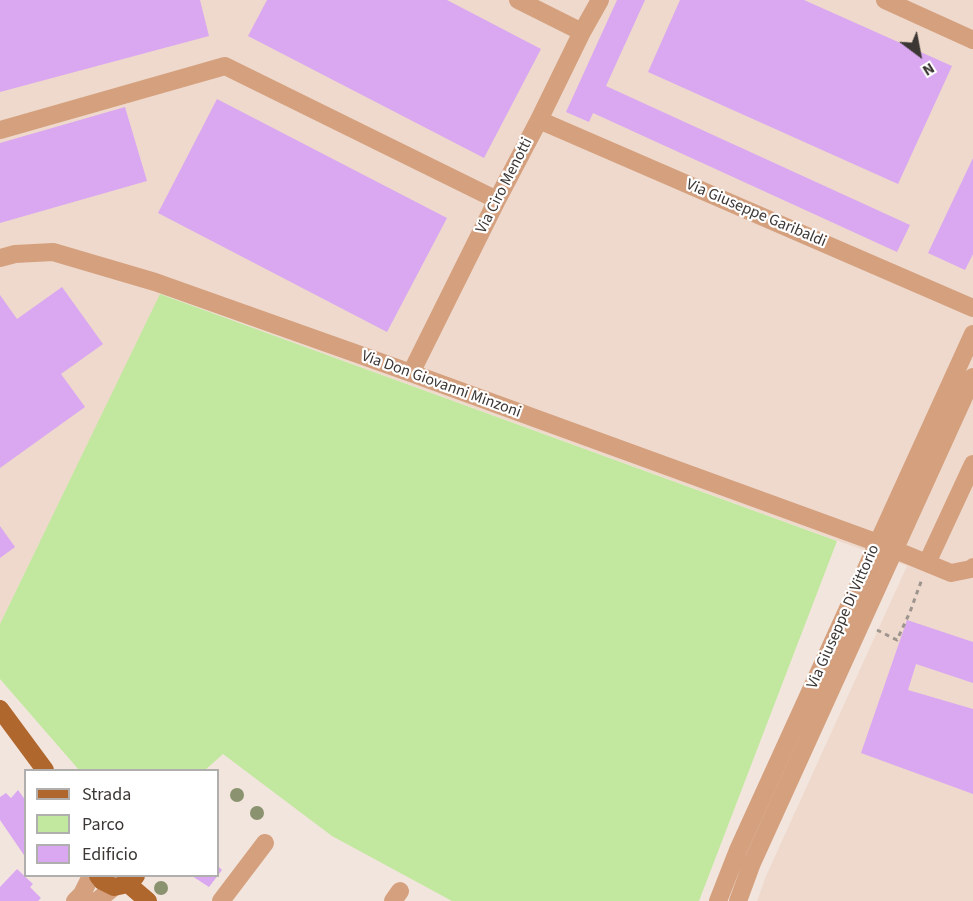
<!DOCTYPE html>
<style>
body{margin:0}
#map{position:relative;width:973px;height:901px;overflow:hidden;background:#f2e5dd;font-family:"Source Sans 3",sans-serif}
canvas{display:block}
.legend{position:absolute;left:24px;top:769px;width:195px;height:108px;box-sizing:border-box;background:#fff;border:2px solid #b1afae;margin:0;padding:8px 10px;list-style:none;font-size:18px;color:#3c3734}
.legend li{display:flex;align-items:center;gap:12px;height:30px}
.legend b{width:30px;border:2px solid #b1afae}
.north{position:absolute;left:889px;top:24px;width:60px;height:60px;-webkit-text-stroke:4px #fff;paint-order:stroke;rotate:148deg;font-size:16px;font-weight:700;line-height:24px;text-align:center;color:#3c3734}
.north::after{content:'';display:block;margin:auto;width:21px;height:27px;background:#3c3734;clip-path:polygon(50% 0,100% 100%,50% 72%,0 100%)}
</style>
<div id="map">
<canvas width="973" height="901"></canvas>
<ul class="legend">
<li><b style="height:8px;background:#b0672e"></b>Strada</li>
<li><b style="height:16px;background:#c1e89e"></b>Parco</li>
<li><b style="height:16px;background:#d9a8f1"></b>Edificio</li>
</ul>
<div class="north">N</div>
</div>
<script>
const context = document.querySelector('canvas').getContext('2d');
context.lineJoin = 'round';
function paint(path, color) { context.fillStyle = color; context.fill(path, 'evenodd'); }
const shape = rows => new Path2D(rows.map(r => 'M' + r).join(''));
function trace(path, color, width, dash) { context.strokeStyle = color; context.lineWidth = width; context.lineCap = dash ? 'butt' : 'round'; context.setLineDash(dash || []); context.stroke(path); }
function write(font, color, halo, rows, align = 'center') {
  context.font = font + ' "Source Sans 3",sans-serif'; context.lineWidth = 4.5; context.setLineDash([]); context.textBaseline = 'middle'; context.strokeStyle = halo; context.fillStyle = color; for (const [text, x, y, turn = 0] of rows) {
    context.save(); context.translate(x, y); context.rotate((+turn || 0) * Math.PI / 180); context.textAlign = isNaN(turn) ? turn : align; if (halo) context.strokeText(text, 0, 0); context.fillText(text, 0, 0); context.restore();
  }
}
paint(shape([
 [0,0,973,0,973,901,757,901,766,876,907,566,161,294,0,624]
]), '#efd9cc');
paint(shape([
 [160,294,837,541,699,901,452,901,332,836,223,754,205,770,79,770,0,679,0,624]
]), '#c1e89e');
paint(shape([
 [0,0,200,0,209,36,0,92],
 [267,0,447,0,541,49,484,158,248,36],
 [617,0,645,0,606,86,910,225,897,252,593,113,589,122,566,112],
 [680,0,804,0,952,66,898,184,648,72],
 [217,99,447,218,387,332,158,213],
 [125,107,147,181,0,223,0,143],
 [973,158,973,254,965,270,928,253],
 [62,287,103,344,61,374,85,407,0,468,0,295,17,319],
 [0,526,15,547,0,558],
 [907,620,973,642,973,683,916,664,908,690,973,709,973,794,861,753],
 [18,790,26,801,26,858,0,820,0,797,6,793,11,798],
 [218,866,222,870,209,887,192,876,218,876],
 [17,869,33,884,30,887,41,898,38,901,0,901,0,887]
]), '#d9a8f1');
trace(shape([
 [877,630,897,640,910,612,922,579]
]), '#9d948e', 3, [4.5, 4.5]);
trace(shape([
 [518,0,582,32],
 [885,0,973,40],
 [539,120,973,308],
 [0,130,225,66,497,200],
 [0,258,15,254,53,252,155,282,411,373,878,543,951,573,971,569,973,567],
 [411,373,497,200,539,120,582,32,600,0],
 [927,563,973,464],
 [75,901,82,894,91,876],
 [97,901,114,887],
 [221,901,265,843],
 [393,901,400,891],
 [718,901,738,850,973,334],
 [738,901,752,863,973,377]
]), '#d4a07e', 18);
trace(shape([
 [0,709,45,770],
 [98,876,102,881,114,887,128,884,136,876],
 [128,884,148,901]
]), '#b0672e', 18);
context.fillStyle = '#8a9270';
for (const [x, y] of [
 [237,795],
 [257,813],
 [161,888]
]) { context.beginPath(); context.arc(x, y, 7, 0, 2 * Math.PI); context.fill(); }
write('16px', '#3c3734', '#fff', [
 ["Via Ciro Menotti",505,186,-63],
 ["Via Giuseppe Garibaldi",756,214,23],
 ["Via Don Giovanni Minzoni",441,385,20],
 ["Via Giuseppe Di Vittorio",844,617,-66]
]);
</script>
